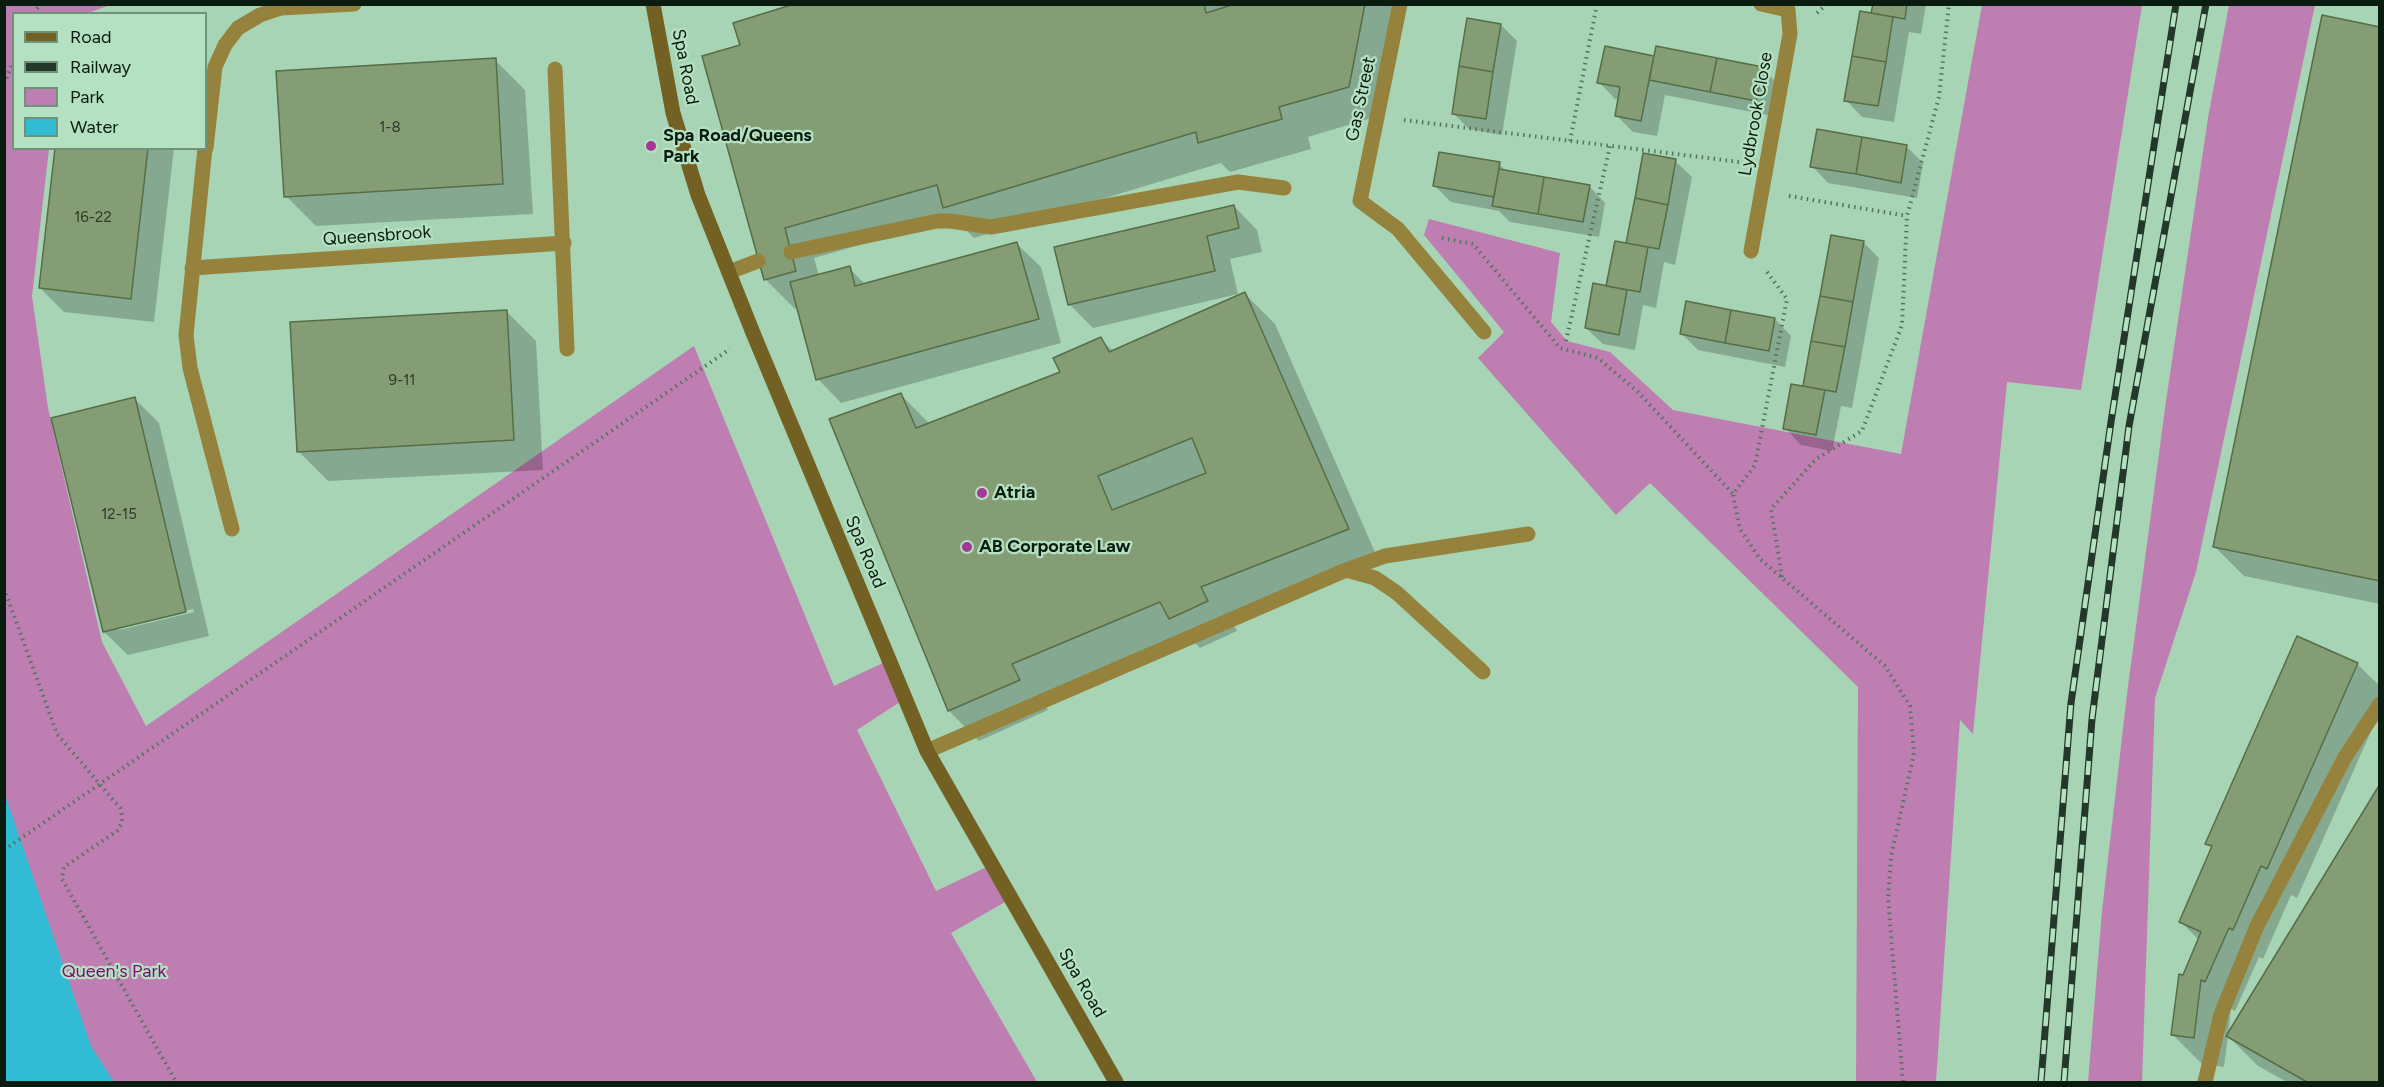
<!DOCTYPE html>
<style>
body{margin:0}
#map{position:relative;width:2384px;height:1087px;overflow:hidden;background:#a7d4b4;font-family:Figtree,sans-serif}
canvas{display:block}
.frame{position:absolute;inset:0;border:6px solid #0a1b10;pointer-events:none}
.legend{position:absolute;left:12px;top:12px;width:195px;height:138px;box-sizing:border-box;background:#b4e1c1;border:2px solid #70927a;margin:0;padding:8px 10px;list-style:none;font-size:18px;color:#0a1b10}
.legend li{display:flex;align-items:center;gap:12px;height:30px}
.legend b{width:30px;border:2px solid #70927a}
</style>
<div id="map">
<canvas width="2384" height="1087"></canvas>
<div class="frame"></div>
<ul class="legend">
<li><b style="height:8px;background:#726122"></b>Road</li>
<li><b style="height:8px;background:#23382a"></b>Railway</li>
<li><b style="height:16px;background:#be7eb2"></b>Park</li>
<li><b style="height:16px;background:#31bbd5"></b>Water</li>
</ul>
</div>
<script>
const context = document.querySelector('canvas').getContext('2d');
context.lineJoin = 'round';
function paint(path, color) { context.fillStyle = color; context.fill(path, 'evenodd'); }
const shape = rows => new Path2D(rows.map(r => 'M' + r).join(''));
function trace(path, color, width, dash) { context.strokeStyle = color; context.lineWidth = width; context.lineCap = dash ? 'butt' : 'round'; context.setLineDash(dash || []); context.stroke(path); }
function write(font, color, halo, rows, align = 'center') {
  context.font = font + ' Figtree,sans-serif'; context.lineWidth = 4.5; context.setLineDash([]); context.textBaseline = 'middle'; context.strokeStyle = halo; context.fillStyle = color; for (const [text, x, y, turn = 0] of rows) {
    context.save(); context.translate(x, y); context.rotate((+turn || 0) * Math.PI / 180); context.textAlign = isNaN(turn) ? turn : align; if (halo) context.strokeText(text, 0, 0); context.fillText(text, 0, 0); context.restore();
  }
}
paint(shape([
 [5,5,110,5,88,13,14,14,14,148,49,149,32,296,48,408,102,642,146,726,694,346,834,686,889,660,906,698,857,730,936,891,993,864,1012,898,951,933,1037,1082,5,1082],
 [1982,5,2142,5,2081,390,2007,382,1973,734,1960,720,1936,1082,1856,1082,1858,687,1650,483,1616,515,1478,358,1504,332,1424,235,1429,219,1560,253,1551,322,1567,341,1610,352,1673,410,1901,454],
 [2229,5,2315,5,2196,572,2155,698,2142,1082,2088,1082,2102,911,2127,694,2166,401,2208,118]
]), '#be7eb2');
paint(shape([
 [5,795,91,1046,114,1082,5,1082]
]), '#31bbd5');
paint(shape([
 [799,4,1224,4,1226,9,1240,4,1398,4,1378,116,1308,137,1311,149,1230,172,1221,163,974,238,954,218,814,258,819,276,849,268,866,285,1017,244,1041,267,1061,343,841,403,818,379,799,308,795,309,765,279,742,46],
 [1874,4,1926,4,1921,34,1909,32,1894,122,1862,117,1846,100],
 [1501,25,1517,41,1502,135,1469,129,1453,113],
 [2380,29,2380,604,2244,576,2214,546],
 [1655,58,1762,68,1779,85,1772,116,1665,95,1657,136,1633,132,1616,115,1619,99,1615,99,1599,82],
 [495,60,525,90,533,214,316,226,286,196],
 [1907,147,1923,163,1917,198,1828,183,1812,166],
 [56,148,174,148,154,322,64,312,40,288],
 [1675,161,1692,177,1675,265,1664,262,1656,308,1643,305,1635,350,1603,344,1586,328,1627,245],
 [1499,164,1507,172,1589,186,1605,203,1599,237,1510,222,1499,211,1451,202,1435,186],
 [1234,206,1257,230,1262,252,1230,259,1238,294,1093,328,1069,304],
 [1832,236,1863,242,1879,258,1852,408,1841,406,1832,451,1801,445,1785,428,1804,388],
 [1245,294,1275,324,1378,559,1230,617,1237,631,1200,648,1185,633,1040,695,1048,710,979,741,949,711,831,420,901,395,930,424,1062,373,1101,339,1113,351],
 [506,311,536,341,543,470,328,481,298,451],
 [1775,319,1791,336,1785,367,1698,350,1682,334],
 [135,399,159,423,209,636,128,655,104,632],
 [193,609,194,612,119,630,119,627],
 [2357,664,2380,686,2380,711,2297,898,2291,895,2263,959,2259,957,2235,1011,2231,1009,2228,1036,2380,787,2380,1082,2287,1082,2258,1066,2228,1036,2224,1067,2202,1064,2172,1034,2184,977,2199,940,2181,922,2212,849,2207,843]
]), '#0003');
const building = shape([
 [794,4,1204,4,1206,13,1235,4,1365,4,1349,87,1279,107,1282,119,1198,143,1196,132,943,208,937,185,785,228,796,271,764,280,702,56,740,45,733,23,794,4],
 [1873,4,1907,4,1905,19,1871,13,1873,4],
 [1860,11,1893,17,1886,62,1852,56,1860,11],
 [2322,15,2380,27,2380,581,2213,547,2322,15],
 [1467,18,1501,24,1493,72,1459,66,1467,18],
 [1605,46,1654,56,1641,121,1615,116,1620,87,1597,83,1605,46],
 [1656,46,1717,58,1710,92,1649,80,1656,46],
 [1852,56,1886,62,1878,106,1844,101,1852,56],
 [496,58,503,184,284,197,276,71,496,58],
 [1717,58,1763,67,1756,101,1710,92,1717,58],
 [1459,66,1493,72,1486,119,1452,114,1459,66],
 [1817,129,1862,137,1856,174,1810,167,1817,129],
 [1862,137,1907,145,1901,183,1856,174,1862,137],
 [55,148,148,148,131,299,39,288,55,148],
 [1439,152,1500,162,1494,197,1433,186,1439,152],
 [1643,153,1676,159,1668,205,1635,198,1643,153],
 [1499,169,1544,177,1538,214,1492,206,1499,169],
 [1544,177,1590,185,1583,222,1538,214,1544,177],
 [1635,198,1668,205,1659,249,1626,243,1635,198],
 [1234,205,1239,228,1207,236,1215,271,1068,305,1054,247,1234,205],
 [1831,235,1864,241,1853,302,1820,296,1831,235],
 [1615,241,1648,247,1640,292,1606,286,1615,241],
 [1017,242,1039,319,816,380,790,282,850,266,855,286,1017,242],
 [1593,283,1627,290,1619,335,1585,328,1593,283],
 [1245,292,1349,529,1201,587,1208,601,1169,619,1160,602,1012,664,1020,680,948,711,829,419,901,393,916,428,1060,372,1053,358,1101,337,1109,352,1245,292],
 [1192,438,1206,473,1112,510,1098,476,1192,438],
 [1820,296,1853,302,1845,347,1811,341,1820,296],
 [1686,301,1731,310,1725,343,1680,334,1686,301],
 [507,310,514,440,297,452,290,322,507,310],
 [1731,310,1775,318,1769,351,1725,343,1731,310],
 [1811,341,1845,347,1836,392,1803,386,1811,341],
 [1791,384,1825,390,1816,435,1783,429,1791,384],
 [135,397,186,612,103,632,51,418,135,397],
 [2297,636,2358,663,2267,869,2261,866,2233,930,2229,928,2205,982,2201,980,2194,1038,2171,1035,2179,974,2183,975,2201,932,2179,922,2212,846,2205,844,2297,636],
 [2380,784,2380,1082,2307,1082,2226,1036,2380,784]
]);
paint(building, '#849d75');
trace(building, '#566d47', 1.5);
trace(shape([
 [1817,13,1827,4],
 [34,14,40,4],
 [4,84,14,60],
 [1404,120,1739,162],
 [1570,141,1597,4],
 [1789,196,1907,216],
 [1442,238,1473,244,1560,348,1598,358,1638,392,1733,494],
 [1767,272,1787,299,1755,465,1733,494,1736,510,1740,529,1760,559,1885,666,1910,706,1914,753,1891,857,1888,898,1903,1082],
 [1566,341,1610,146],
 [1782,577,1771,509,1816,459,1862,431,1902,325,1907,216,1939,97,1949,4],
 [4,588,57,734,120,808,122,815,122,823,117,831,64,867,62,879,176,1082],
 [4,850,730,349]
]), '#54735e', 4, [1.5, 4.5]);
trace(shape([
 [555,69,567,349],
 [205,148,186,335,190,368,232,529],
 [206,148,215,67,225,45,238,28,260,15,281,8,354,4],
 [791,252,937,221,950,221,991,227,1238,182,1284,188],
 [192,268,564,243],
 [729,272,758,261],
 [1346,570,1375,578,1397,593,1483,672],
 [927,751,1346,570,1385,556,1528,534],
 [2205,1082,2221,1014,2257,926,2345,757,2380,704]
]), '#95823c', 15);
trace(shape([
 [1400,4,1360,201,1398,229,1484,332],
 [1751,251,1790,34,1788,10,1761,4]
]), '#95823c', 15);
trace(shape([
 [653,4,673,113,698,195,753,333,927,751,1116,1082]
]), '#726122', 15);
const rail = shape([
 [2041,1082,2071,703,2111,422,2176,4],
 [2064,1082,2092,719,2129,426,2206,4]
]);
trace(rail, '#23382a', 7);
trace(rail, '#b4e1c1', 4.5, [14]);
for (const [x, y, r, color] of [
 [651,146,6,"#a53796"],
 [982,493,6,"#a53796"],
 [967,547,6,"#a53796"]
]) { const dot = new Path2D(); dot.arc(x, y, r, 0, 2 * Math.PI); context.fillStyle = color; context.fill(dot); trace(dot, '#b4e1c1', 2); }
write('15px', '#283c29', null, [
 ["1-8",390,128],
 ["16-22",93,218],
 ["9-11",402,381],
 ["12-15",119,515]
]);
write('18px', '#0a1b10', '#b4e1c1', [
 ["Spa Road",685,67,79],
 ["Gas Street",1361,99,-78],
 ["Lydbrook Close",1756,114,-80],
 ["Queensbrook",377,236,-4],
 ["Spa Road",865,552,67],
 ["Spa Road",1082,983,60]
]);
write('bold 18px', '#0a1b10', '#b4e1c1', [
 ["Spa Road/Queens",663,136],
 ["Park",663,157],
 ["Atria",994,493],
 ["AB Corporate Law",979,547]
], 'left');
write('18px', '#800d73', '#b4e1c1', [
 ["Queen's Park",114,972]
]);
</script>
